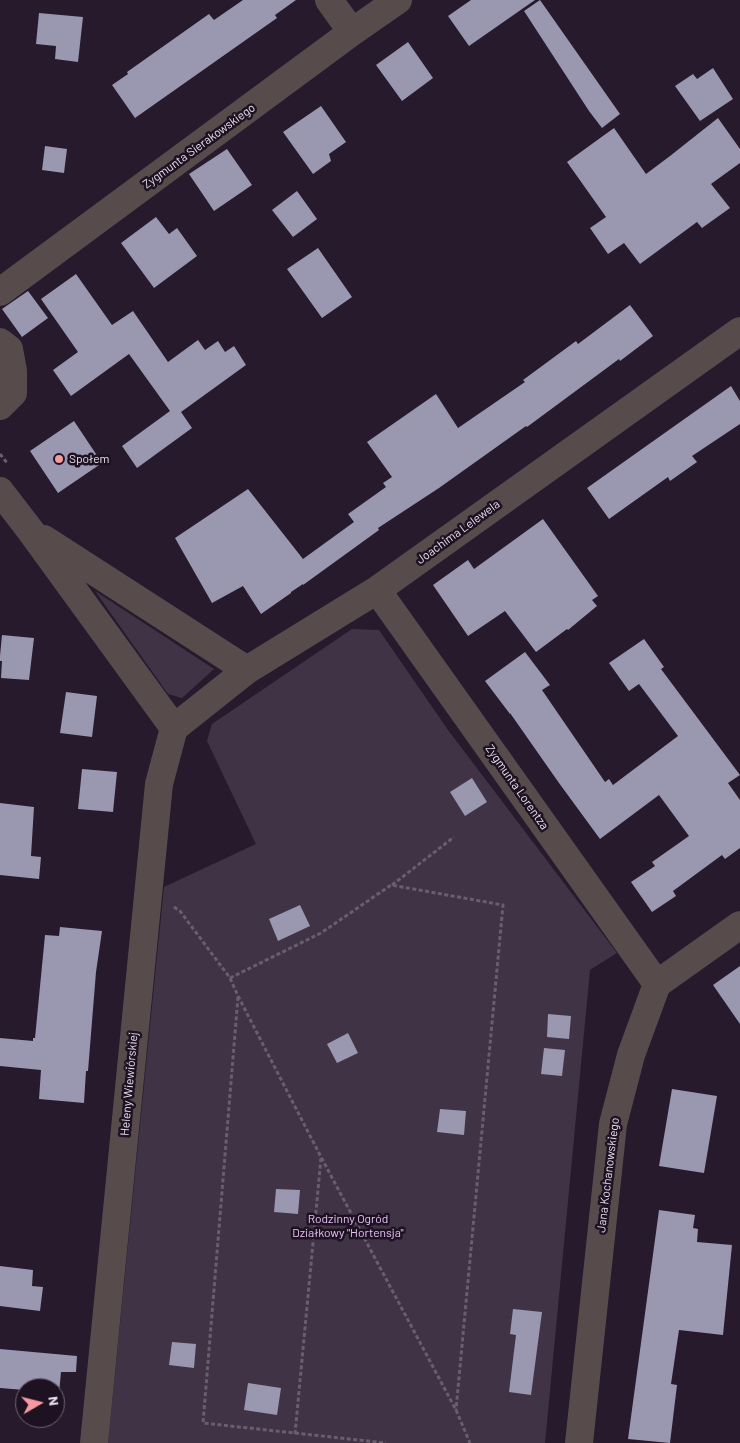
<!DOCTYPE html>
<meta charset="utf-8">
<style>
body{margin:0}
#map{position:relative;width:740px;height:1443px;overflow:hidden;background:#261a2c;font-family:Barlow,sans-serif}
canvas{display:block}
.north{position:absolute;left:15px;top:1378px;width:50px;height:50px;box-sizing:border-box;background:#1d1122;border:1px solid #6f6473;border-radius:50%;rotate:82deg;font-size:14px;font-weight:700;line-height:20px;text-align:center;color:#e9e1ed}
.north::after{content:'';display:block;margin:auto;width:18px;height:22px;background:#f49a9f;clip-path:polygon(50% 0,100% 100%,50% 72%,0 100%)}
</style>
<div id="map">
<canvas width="740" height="1443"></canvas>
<div class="north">N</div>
</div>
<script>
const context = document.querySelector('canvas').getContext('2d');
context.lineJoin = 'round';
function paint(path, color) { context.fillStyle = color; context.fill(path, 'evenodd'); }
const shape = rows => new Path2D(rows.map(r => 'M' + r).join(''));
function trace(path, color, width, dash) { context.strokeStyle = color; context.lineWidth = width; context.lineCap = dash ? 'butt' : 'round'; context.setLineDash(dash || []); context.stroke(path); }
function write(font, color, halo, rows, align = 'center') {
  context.font = font + ' Barlow,sans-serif'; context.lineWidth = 5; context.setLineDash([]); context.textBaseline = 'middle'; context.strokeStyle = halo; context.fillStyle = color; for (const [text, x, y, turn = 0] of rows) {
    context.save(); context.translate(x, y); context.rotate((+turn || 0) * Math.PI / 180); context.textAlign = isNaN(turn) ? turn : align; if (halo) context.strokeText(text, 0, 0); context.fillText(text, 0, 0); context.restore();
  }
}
paint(shape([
 [95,591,214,669,182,698,168,694],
 [352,629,379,630,448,730,617,953,590,970,545,1443,108,1443,164,887,256,844,207,741,212,724]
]), '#403346');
paint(shape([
 [243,0,296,0,275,15,277,18,135,118,112,85,128,74,127,72,209,14,214,20],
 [471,0,535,0,469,46,448,16],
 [540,0,620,114,602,128,589,111,524,11],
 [39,13,83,17,78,62,55,59,56,46,36,44],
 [408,42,433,78,402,101,376,65],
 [713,68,733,99,700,121,675,86,693,74,697,79],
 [321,106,346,142,329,154,331,161,313,174,283,132],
 [718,118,740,149,740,163,711,184,730,208,702,228,697,222,640,264,624,243,608,254,590,228,606,217,567,162,614,128,646,174,670,156],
 [45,146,67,149,64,173,42,170],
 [227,149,252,185,214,211,189,174],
 [297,191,317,219,293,237,272,210],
 [156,217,169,234,177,228,197,256,154,288,121,243],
 [318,248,352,297,322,318,287,269],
 [76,274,112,325,133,311,168,362,198,340,205,350,218,341,225,352,234,346,246,365,181,412,192,428,137,468,122,446,170,411,129,354,71,396,53,370,78,352,41,299],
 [28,291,48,318,22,337,2,309],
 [630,305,653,336,620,361,619,359,527,427,526,426,439,488,378,528,379,530,303,585,303,584,291,592,291,593,261,614,243,586,212,603,175,538,248,489,303,559,354,522,348,514,386,487,383,483,392,477,367,442,436,394,458,428,525,382,523,380,576,341,578,344],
 [731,386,740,401,740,424,692,456,697,462,670,481,668,477,609,519,587,488],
 [74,421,102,463,58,493,30,451],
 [543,519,598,596,592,600,597,606,568,630,567,629,536,652,505,611,468,636,433,585,468,560,474,569],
 [2,635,34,638,29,680,1,678,2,661,0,661,0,656],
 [644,639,664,667,661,669,740,775,728,783,740,800,740,848,725,859,722,855,673,891,676,896,652,912,631,882,655,866,652,862,689,836,659,795,600,839,559,783,510,713,510,714,485,681,525,652,550,685,542,690,605,782,609,779,613,785,678,736,639,684,629,691,609,663],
 [66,692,97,696,92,737,60,733],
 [82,769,117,772,113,812,78,809],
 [472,778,487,802,465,816,450,792],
 [0,803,34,807,31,856,41,857,39,879,0,875],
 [300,905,310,926,278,941,269,919],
 [60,927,102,931,96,972,88,1071,86,1071,84,1103,39,1099,41,1070,0,1066,0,1038,33,1041,33,1038,35,1038,45,935,59,936],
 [740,966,740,1024,713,985],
 [548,1014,571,1016,569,1039,547,1037],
 [348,1033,358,1053,337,1063,327,1044],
 [544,1048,565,1050,562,1076,541,1074],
 [672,1089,717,1096,704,1173,659,1166],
 [440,1109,466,1111,464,1135,437,1132],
 [276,1189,300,1190,298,1214,274,1212],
 [659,1210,695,1215,693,1228,698,1229,697,1242,732,1245,723,1335,679,1330,671,1384,677,1385,670,1443,628,1439],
 [0,1266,33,1270,32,1286,43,1287,40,1311,0,1306],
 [513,1309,542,1312,531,1395,509,1392,516,1335,510,1334],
 [172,1342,196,1344,194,1368,169,1365],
 [0,1349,77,1356,76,1372,61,1372,59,1393,55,1393,55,1388,25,1388,25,1390,0,1388],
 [248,1383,281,1388,277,1415,244,1410]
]), '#9a97b1');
trace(shape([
 [0,454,8,464],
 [392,885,454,837],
 [174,907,180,911,230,978,238,996,321,1157,456,1410,470,1443],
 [230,978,321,933,391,885,503,905,456,1410],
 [238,997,203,1423,386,1443],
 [295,1434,321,1158]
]), '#695e6e', 3, [4, 2.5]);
trace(shape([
 [329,0,352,32],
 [0,292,352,32,398,0],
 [0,342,9,349,13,371,13,393,0,406],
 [0,491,30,530,174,728],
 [44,539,247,670],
 [377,590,657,984],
 [174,728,247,670,377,590,740,331],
 [94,1443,159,784,174,728],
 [579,1443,613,1124,631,1055,657,984,740,925]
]), '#584b4c', 28);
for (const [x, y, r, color] of [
 [59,459,5,"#f49a9f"]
]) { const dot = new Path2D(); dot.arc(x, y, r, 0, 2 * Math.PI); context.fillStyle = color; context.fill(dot); trace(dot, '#1d1122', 2); }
write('12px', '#e9e1ed', '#1d1122', [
 ["Zygmunta Sierakowskiego",199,146,-36],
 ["Joachima Lelewela",458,532,-36],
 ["Zygmunta Lorentza",517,787,55],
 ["Heleny Wiewiórskiej",129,1084,-85],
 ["Jana Kochanowskiego",608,1175,-83]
]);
write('12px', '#e9e1ed', '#1d1122', [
 ["Społem",69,459]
], 'left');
write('12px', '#e5c1f6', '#1d1122', [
 ["Rodzinny Ogród",348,1219],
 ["Działkowy \"Hortensja\"",348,1233]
]);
</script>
